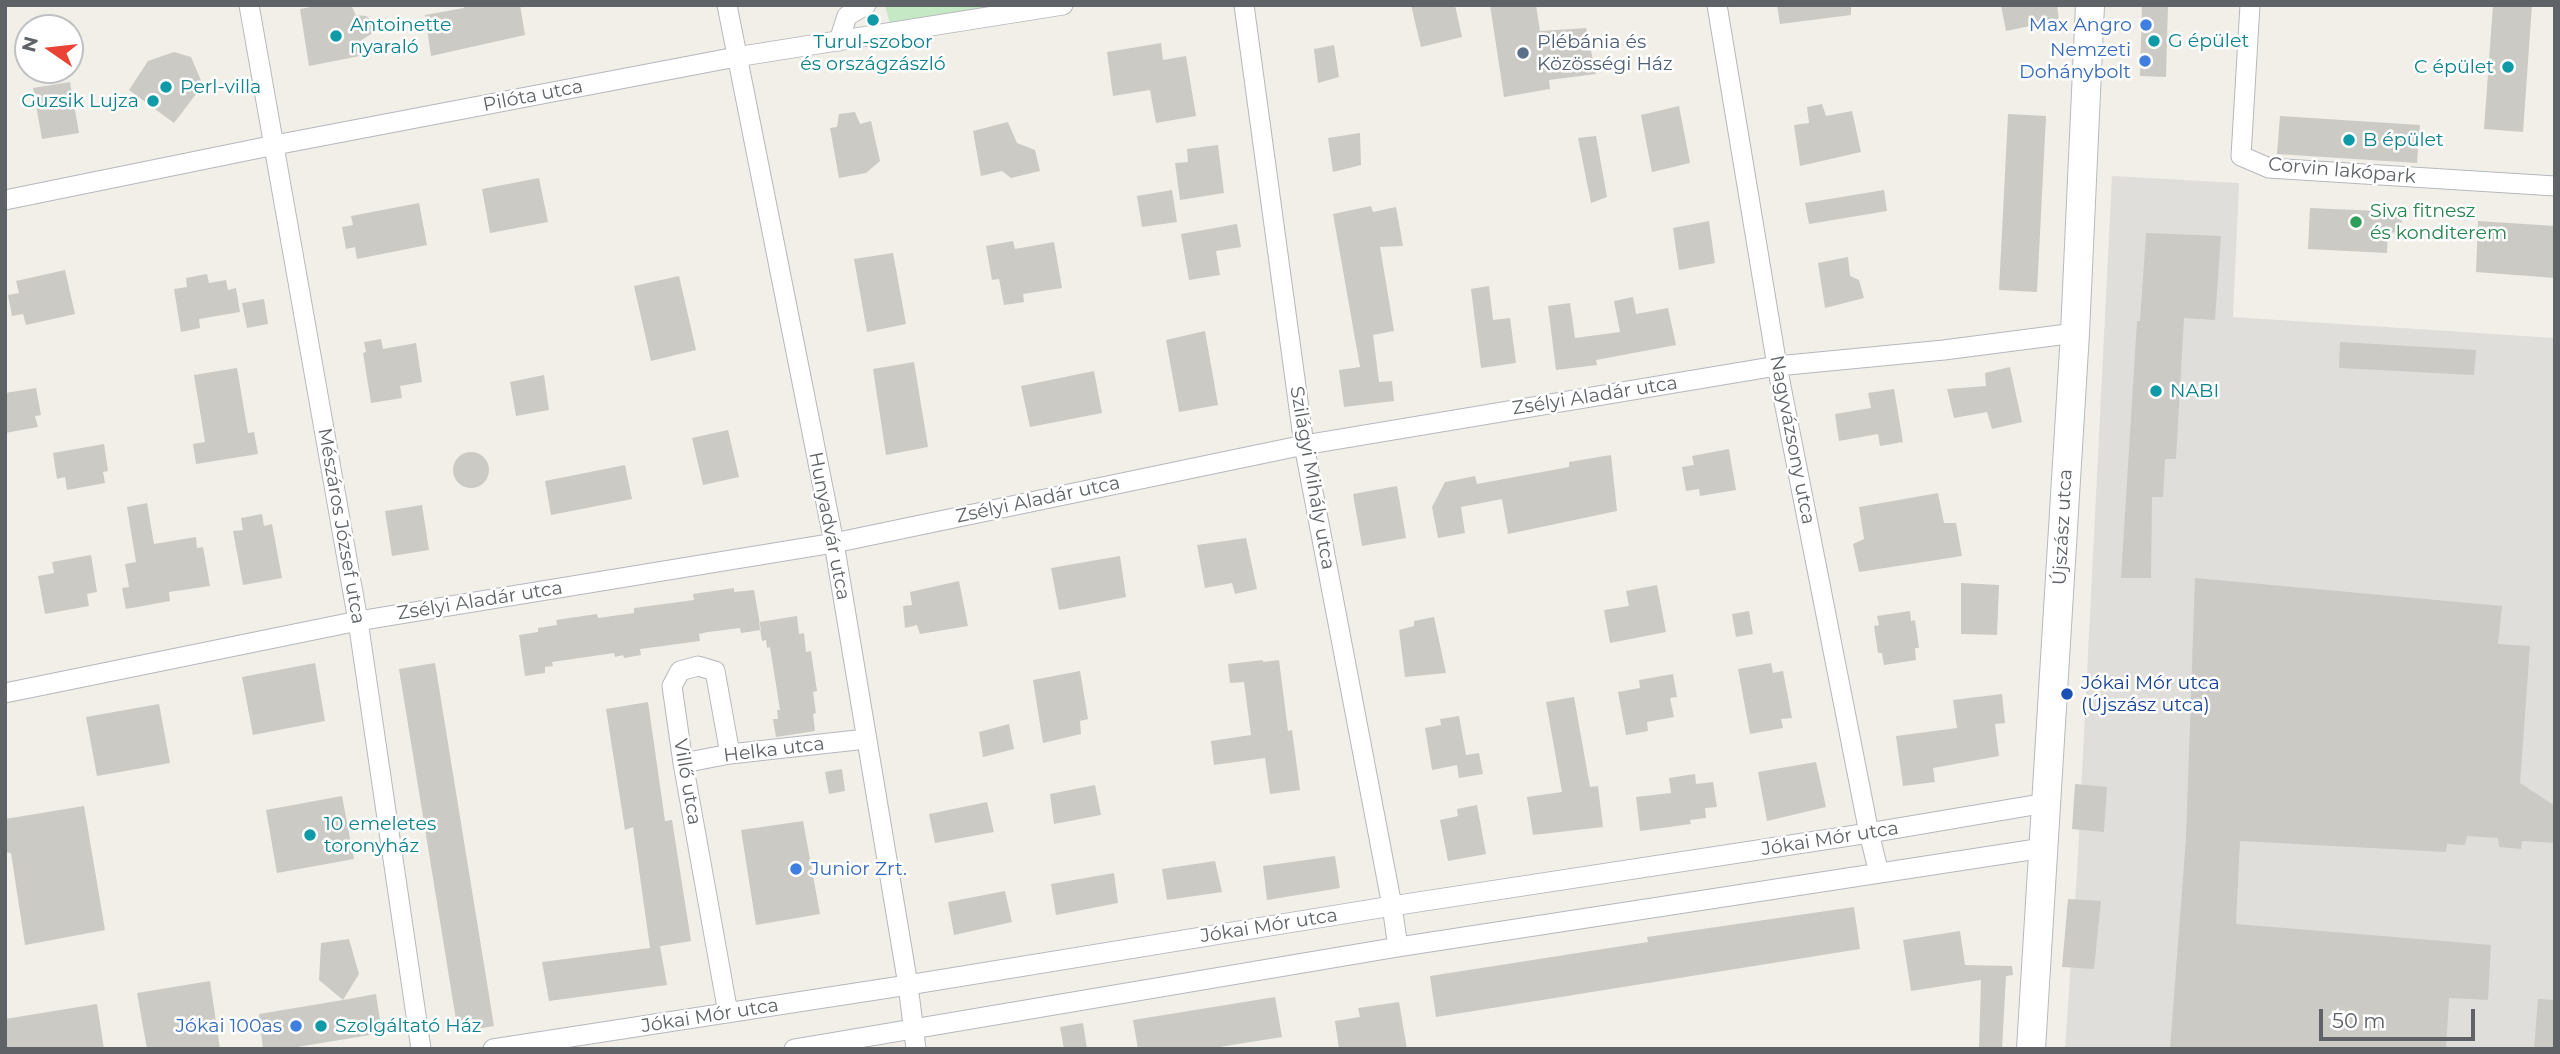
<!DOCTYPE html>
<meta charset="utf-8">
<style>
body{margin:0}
#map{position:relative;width:2560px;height:1054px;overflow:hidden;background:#f1efe8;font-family:Montserrat,sans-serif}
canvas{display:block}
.frame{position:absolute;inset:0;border:7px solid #5f6368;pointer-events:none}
.north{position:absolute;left:14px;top:14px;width:70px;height:70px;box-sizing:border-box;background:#fff;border:2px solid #bfc1c3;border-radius:50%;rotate:284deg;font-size:19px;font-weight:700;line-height:28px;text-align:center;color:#5f6368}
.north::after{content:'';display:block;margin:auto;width:24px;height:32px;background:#ea4335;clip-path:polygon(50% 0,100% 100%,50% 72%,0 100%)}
.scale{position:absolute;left:2319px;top:1009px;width:156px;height:32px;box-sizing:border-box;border:4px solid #5f6368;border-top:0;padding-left:9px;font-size:21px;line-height:24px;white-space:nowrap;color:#5f6368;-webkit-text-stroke:5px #fff;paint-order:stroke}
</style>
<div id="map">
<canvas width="2560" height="1054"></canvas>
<div class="frame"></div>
<div class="north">N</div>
<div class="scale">50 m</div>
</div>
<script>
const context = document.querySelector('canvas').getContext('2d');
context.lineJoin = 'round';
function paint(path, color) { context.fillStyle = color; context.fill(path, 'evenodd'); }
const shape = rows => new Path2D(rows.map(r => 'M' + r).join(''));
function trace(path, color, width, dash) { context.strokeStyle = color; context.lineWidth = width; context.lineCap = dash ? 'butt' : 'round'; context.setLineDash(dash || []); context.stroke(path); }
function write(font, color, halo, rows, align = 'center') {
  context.font = font + ' Montserrat,sans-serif'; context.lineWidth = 5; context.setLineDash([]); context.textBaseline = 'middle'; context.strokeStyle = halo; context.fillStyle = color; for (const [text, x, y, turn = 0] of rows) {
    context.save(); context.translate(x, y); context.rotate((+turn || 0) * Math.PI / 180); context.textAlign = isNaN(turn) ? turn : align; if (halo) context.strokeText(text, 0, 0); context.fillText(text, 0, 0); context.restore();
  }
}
paint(shape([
 [2112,176,2239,183,2233,317,2555,338,2555,1049,2065,1049,2077,873]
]), '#e0deda');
paint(shape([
 [885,5,1039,5,891,28]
]), '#c5e8c5');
paint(shape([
 [322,5,351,5,356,15,366,16,372,21,374,32,357,43,360,56,309,66,300,9],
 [464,5,520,5,525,35,431,56,425,15,464,8],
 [1411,5,1455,5,1462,37,1421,47],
 [1490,5,1536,5,1540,31,1586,28,1596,74,1549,80,1550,89,1504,97],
 [1777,5,1851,5,1851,15,1780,24],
 [2001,5,2057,5,2059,20,2006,31],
 [2142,5,2168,5,2166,77,2140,76],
 [2493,5,2532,5,2523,132,2484,129],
 [1161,43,1163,60,1186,56,1196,116,1156,123,1150,90,1113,96,1107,52],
 [1334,45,1339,77,1318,83,1314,49],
 [174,52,191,57,203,85,174,123,129,90,148,61],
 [70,82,79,133,42,139,33,88],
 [1822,104,1826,116,1852,111,1861,152,1800,166,1794,125,1809,123,1807,107],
 [1679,106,1690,163,1652,172,1641,115],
 [855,112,860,124,871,121,880,161,866,173,839,178,830,128,837,127,839,114],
 [2008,114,2046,116,2037,292,1999,290],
 [2280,116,2420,125,2417,163,2277,154],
 [1008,122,1017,143,1035,150,1040,171,1011,178,1002,171,981,176,973,131],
 [1360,133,1361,165,1333,172,1328,138],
 [1596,136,1607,197,1591,203,1578,138],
 [1218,145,1224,193,1180,200,1175,163,1188,162,1187,149],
 [539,178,548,222,490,233,482,189],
 [1172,190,1177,222,1142,227,1137,196],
 [1884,190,1887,211,1809,224,1805,203],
 [419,203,427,245,357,259,355,247,346,249,342,227,353,225,351,216],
 [1371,206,1373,212,1396,207,1403,246,1380,247,1394,331,1373,335,1379,382,1392,381,1394,401,1344,407,1339,370,1360,367,1333,214],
 [2310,208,2402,212,2401,232,2388,233,2387,253,2308,249],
 [1709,221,1715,263,1679,270,1673,228],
 [2478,221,2555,226,2555,278,2476,272],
 [1237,224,1241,247,1216,251,1220,275,1189,280,1181,234],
 [2146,233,2221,236,2215,320,2184,318,2176,459,2165,459,2163,497,2152,497,2151,578,2121,578,2137,321,2140,321],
 [1013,241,1015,249,1054,242,1062,288,1023,294,1024,302,1004,305,999,279,992,280,986,246],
 [893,253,906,324,867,332,854,259],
 [1848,257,1850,276,1859,280,1864,298,1825,308,1818,263],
 [65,270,75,314,26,325,23,314,12,316,8,295,19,293,16,281],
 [207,274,209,283,226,280,228,290,236,288,240,312,199,319,200,328,181,332,174,289,187,287,186,278],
 [679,276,696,350,651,361,634,286],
 [1489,286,1493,320,1510,318,1516,363,1481,368,1471,289],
 [1633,297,1636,314,1668,308,1676,345,1596,360,1597,365,1556,370,1548,306,1570,303,1575,338,1620,332,1614,301],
 [264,299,268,324,247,328,242,303],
 [1205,331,1218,405,1179,412,1166,340],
 [381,339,383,349,416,343,422,382,400,386,402,398,371,403,363,353,366,352,364,342],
 [2340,342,2476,350,2474,375,2339,368],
 [914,362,928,447,886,455,873,369],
 [2010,367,2022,422,1992,429,1987,412,1954,418,1947,389,1986,386,1985,373],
 [237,368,248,433,254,432,258,454,196,464,193,444,205,442,194,375],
 [1094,371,1102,413,1030,427,1021,386],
 [544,375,549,410,516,416,510,382],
 [36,388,41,415,35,416,38,427,5,433,5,393],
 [1894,389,1903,442,1880,446,1878,434,1839,441,1835,414,1871,408,1868,393],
 [728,430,739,477,703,485,692,438],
 [104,444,108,471,103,472,105,483,67,490,65,477,57,479,53,453],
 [1729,449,1736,490,1700,496,1699,489,1686,491,1682,467,1694,465,1692,456],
 '453 470a18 18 0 1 1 36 0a18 18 0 1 1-36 0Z',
 [1611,455,1617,511,1508,534,1502,499,1461,507,1465,533,1438,538,1432,507,1445,482,1475,476,1477,484,1569,467,1569,462],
 [625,465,632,499,551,515,545,481],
 [1397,486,1406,538,1362,546,1353,494],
 [1938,493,1944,523,1956,523,1962,556,1859,572,1853,544,1864,539,1859,507],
 [147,503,154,544,196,537,197,548,203,547,210,586,169,592,170,601,126,609,122,588,129,587,125,564,136,562,127,507],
 [422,505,429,550,392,556,385,511],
 [262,514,264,526,272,524,282,578,243,585,233,531,243,530,241,518],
 [1246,538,1257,589,1235,594,1232,583,1205,588,1197,545],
 [91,555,97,592,87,594,89,606,45,614,38,576,54,573,52,562],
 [1120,556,1126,597,1059,610,1051,568],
 [2195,578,2502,606,2498,644,2530,646,2520,783,2555,806,2555,843,2522,841,2521,849,2499,847,2498,838,2467,836,2465,845,2447,844,2446,852,2240,841,2236,924,2491,945,2488,1000,2449,998,2446,1049,2170,1049,2186,838],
 [959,581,968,626,920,634,917,625,905,628,903,606,912,605,910,592],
 [1961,583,1999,585,1997,635,1961,634],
 [1657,585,1666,632,1610,643,1604,610,1629,606,1626,591],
 [734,588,734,592,754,590,761,630,741,633,740,628,708,632,699,634,700,641,640,649,641,655,624,658,623,655,615,657,614,653,552,662,553,666,545,667,545,673,525,676,519,635,538,632,538,628,557,625,556,620,597,614,598,618,634,613,634,608,694,600,693,594],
 [1749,611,1753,634,1736,637,1732,614],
 [1910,611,1911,621,1915,620,1919,648,1915,648,1916,660,1884,665,1882,653,1878,653,1874,626,1879,625,1877,616],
 [797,616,799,634,804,633,806,652,811,651,817,691,813,692,816,713,813,714,815,731,776,737,773,719,778,719,777,710,780,710,770,647,767,648,766,640,762,641,759,622],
 [1434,617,1446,673,1405,677,1399,630,1414,626,1414,621],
 [1263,660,1263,662,1279,660,1288,731,1292,730,1300,790,1270,794,1265,758,1214,765,1211,741,1251,735,1244,682,1230,683,1228,664],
 [315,663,325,721,253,735,242,677],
 [435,663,494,1026,458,1032,399,669],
 [1771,663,1773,673,1783,671,1792,718,1781,719,1783,728,1750,734,1738,669],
 [1080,671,1088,719,1080,721,1081,734,1043,743,1033,680],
 [1673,674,1677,697,1670,698,1674,717,1647,722,1648,731,1626,735,1618,692,1640,688,1639,680],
 [2002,694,2005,723,1995,724,1999,756,1933,768,1935,782,1903,786,1896,736,1957,728,1953,700],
 [1574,697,1590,787,1598,786,1603,827,1533,835,1527,797,1562,792,1546,702],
 [648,702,665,821,672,820,691,941,655,947,660,946,667,985,549,1001,542,962,650,948,633,827,625,830,606,709],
 [159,704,170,763,97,776,86,717],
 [1459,716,1466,755,1479,753,1483,774,1459,778,1457,765,1432,770,1425,728,1441,725,1440,719],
 [1009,724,1014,749,983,757,979,732],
 [1816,762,1826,807,1767,821,1758,772],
 [842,769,845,791,829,794,825,772],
 [1695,774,1696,784,1713,782,1717,807,1705,808,1706,818,1690,820,1691,824,1640,831,1636,797,1671,793,1669,778],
 [2075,784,2107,787,2104,832,2072,829],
 [1095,785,1101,815,1054,824,1050,794],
 [342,796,354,859,277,873,266,810],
 [987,802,994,832,935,843,929,814],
 [1477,805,1486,854,1448,861,1440,820,1458,816,1457,809],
 [84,806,105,930,25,945,11,853,5,852,5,819],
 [803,821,820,914,756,925,741,830],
 [1335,856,1340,888,1267,900,1263,866],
 [1215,861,1222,892,1167,900,1162,869],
 [1114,873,1118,903,1056,915,1051,884],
 [1005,891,1012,922,954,935,948,902],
 [2068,899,2101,901,2094,969,2062,967],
 [1854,907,1860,949,1436,1017,1430,976,1648,942,1647,937],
 [1960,931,1965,965,2012,966,2013,975,2006,976,2002,1049,1979,1049,1981,980,1911,991,1903,940],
 [349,939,359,974,343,1000,376,994,382,1033,285,1049,263,1049,259,1014,343,1000,319,980,321,943],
 [210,981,220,1049,147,1049,137,993],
 [1275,997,1282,1037,1207,1049,1138,1049,1133,1020],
 [2538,999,2555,1000,2555,1049,2534,1049],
 [1399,1002,1407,1049,1339,1049,1335,1021,1360,1017,1358,1008],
 [97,1004,104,1049,5,1049,5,1019],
 [1083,1023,1087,1049,1064,1049,1060,1027]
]), '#cccac5');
const street = shape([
 [249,5,358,621,421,1049],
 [727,5,834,543,908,985,916,1049],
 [1244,5,1304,445,1392,906,1398,947],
 [1717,5,1777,366,1869,833,1879,873],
 [2250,5,2241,156,2269,168,2555,186],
 [839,41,847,16,866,5],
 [5,200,275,145,736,57,1063,5],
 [5,693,358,621,834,543,1304,445,1777,366,1944,350,2075,333],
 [683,763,730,754,866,739],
 [728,1013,683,763,672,686,680,671,698,666,715,671,730,754],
 [493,1049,908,985,1392,906,1869,833,2046,803],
 [794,1049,1398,947,2043,848]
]);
const secondary = shape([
 [2031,1049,2075,333,2090,5]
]);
trace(street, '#b5b8bc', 21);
trace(secondary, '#b6babf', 30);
trace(street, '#fff', 19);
trace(secondary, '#fff', 28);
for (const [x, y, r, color] of [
 [873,20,7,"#0f9aa8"],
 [2146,25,7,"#3f7fe0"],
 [336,36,7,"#0f9aa8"],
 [2154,41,7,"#0f9aa8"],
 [1523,53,7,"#5c6f8a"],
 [2145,61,7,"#3f7fe0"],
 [2508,67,7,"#0f9aa8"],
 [166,87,7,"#0f9aa8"],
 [153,101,7,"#0f9aa8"],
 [2349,140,7,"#0f9aa8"],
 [2356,222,7,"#2e9e5b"],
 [2156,391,7,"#0f9aa8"],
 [2067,694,7,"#1a4fb4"],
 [310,835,7,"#0f9aa8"],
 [796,869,7,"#3f7fe0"],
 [296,1026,7,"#3f7fe0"],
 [321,1026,7,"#0f9aa8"]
]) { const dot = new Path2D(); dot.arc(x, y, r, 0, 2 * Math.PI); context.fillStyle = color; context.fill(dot); trace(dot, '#fff', 2.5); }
write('19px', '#0d838f', '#fff', [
 ["Antoinette",350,25],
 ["nyaraló",350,47],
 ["G épület",2168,41],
 ["Turul-szobor",873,42,"center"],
 ["és országzászló",873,64,"center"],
 ["C épület",2494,67,"right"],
 ["Perl-villa",180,87],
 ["Guzsik Lujza",139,101,"right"],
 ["B épület",2363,140],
 ["NABI",2170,391],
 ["10 emeletes",324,824],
 ["toronyház",324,846],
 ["Szolgáltató Ház",335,1026]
], 'left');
write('19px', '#366cbe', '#fff', [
 ["Max Angro",2132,25],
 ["Nemzeti",2131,50],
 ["Dohánybolt",2131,72],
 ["Junior Zrt.",810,869,"left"],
 ["Jókai 100as",282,1026]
], 'right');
write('19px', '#4e5e75', '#fff', [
 ["Plébánia és",1537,42],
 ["Közösségi Ház",1537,64]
], 'left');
write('19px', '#5f6368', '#fff', [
 ["Pilóta utca",533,96,-11],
 ["Corvin lakópark",2342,171,5],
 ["Zsélyi Aladár utca",1595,396,-9],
 ["Nagyvázsony utca",1792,440,79],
 ["Szilágyi Mihály utca",1312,478,80],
 ["Zsélyi Aladár utca",1038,500,-12],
 ["Mészáros József utca",341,526,80],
 ["Hunyadvár utca",829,526,79],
 ["Újszász utca",2063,527,-87],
 ["Zsélyi Aladár utca",480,601,-9],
 ["Helka utca",774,750,-7],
 ["Villő utca",687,782,80],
 ["Jókai Mór utca",1830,839,-9],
 ["Jókai Mór utca",1269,926,-9],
 ["Jókai Mór utca",710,1016,-9]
]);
write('19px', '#27864d', '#fff', [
 ["Siva fitnesz",2370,211],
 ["és konditerem",2370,233]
], 'left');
write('19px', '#164399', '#fff', [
 ["Jókai Mór utca",2081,683],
 ["(Újszász utca)",2081,705]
], 'left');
</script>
